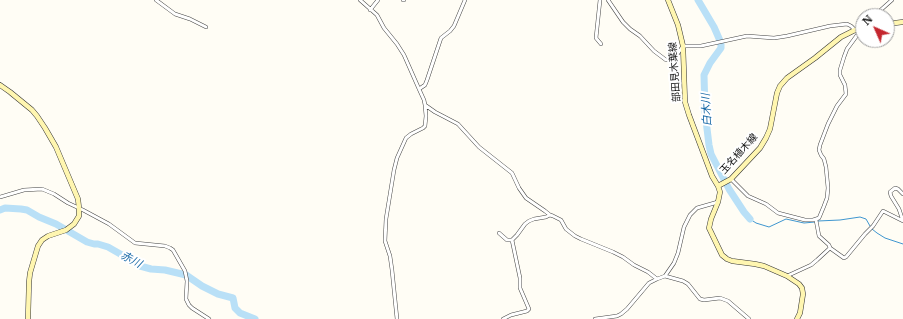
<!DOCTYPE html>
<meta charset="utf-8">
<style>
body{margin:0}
#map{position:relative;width:903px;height:319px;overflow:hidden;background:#fffdf5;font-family:Merriweather,serif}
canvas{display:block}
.north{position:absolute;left:855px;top:8px;width:40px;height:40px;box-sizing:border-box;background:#fff;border:1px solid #a0a0a0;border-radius:50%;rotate:315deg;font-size:11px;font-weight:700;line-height:16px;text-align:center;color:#111}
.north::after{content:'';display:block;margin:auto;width:14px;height:18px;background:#c4262e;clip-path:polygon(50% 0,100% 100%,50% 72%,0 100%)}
</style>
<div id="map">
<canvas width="903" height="319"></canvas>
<div class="north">N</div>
</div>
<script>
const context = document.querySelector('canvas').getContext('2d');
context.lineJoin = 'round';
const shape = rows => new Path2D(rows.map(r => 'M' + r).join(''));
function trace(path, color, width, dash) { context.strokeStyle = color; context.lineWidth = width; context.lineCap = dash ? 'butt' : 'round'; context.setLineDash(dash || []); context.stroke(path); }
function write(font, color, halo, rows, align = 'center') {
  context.font = font + ' Merriweather,"Noto Sans JP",serif'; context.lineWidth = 4; context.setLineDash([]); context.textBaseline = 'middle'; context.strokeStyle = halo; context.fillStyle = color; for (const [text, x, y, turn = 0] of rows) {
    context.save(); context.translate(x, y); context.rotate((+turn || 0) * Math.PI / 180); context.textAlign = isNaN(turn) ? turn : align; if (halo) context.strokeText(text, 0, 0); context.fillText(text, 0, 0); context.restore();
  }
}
trace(shape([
 [750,219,756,223,769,227,786,219,804,223,815,222],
 [818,221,840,220,860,217,866,219,870,226],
 [872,229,877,233,885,238,903,244]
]), '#3f96cf', 1);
trace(shape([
 [698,0,714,27,721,43,721,48,710,63,704,75,705,112,709,145,711,154,729,189,744,212,750,219],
 [0,210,5,208,21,209,27,210,39,217,56,224,87,242,94,244,98,244,108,247,122,255,140,266,151,269,165,270,186,275,202,286,218,294,233,298,235,308,240,313,255,319]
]), '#b9e0f7', 7);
const street = shape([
 [156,0,175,14,190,19,206,27],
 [360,0,377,15,384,28,397,44,404,55,419,89,424,100,425,105,435,112,458,124,479,147,512,173,519,188,526,198,545,211,550,215],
 [403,0,404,0],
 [600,0,596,38,601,44],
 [608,0,623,22,630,29,640,36,654,51,666,60,671,60,676,56,683,46,701,46,747,36,774,38,787,36,830,26,847,24,851,26,855,30],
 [370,10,378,0],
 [874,16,892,0],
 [419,89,425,85,427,80,441,38,450,31,454,26,465,0],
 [731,179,748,196,766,204,778,213,805,220,813,220,819,218,824,206,827,198,828,188,826,167,824,159,821,155,819,150,820,145,828,124,837,106,846,94,845,85,840,75,840,70,844,57,847,49,858,34,859,29],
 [0,197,24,190,42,189,54,194,68,203,83,210,109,224,135,243,165,246,170,248,173,250,185,271,187,281,186,299,189,305,192,308,209,319],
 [816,220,819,236,829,245,830,248],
 [499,233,507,240,512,240,517,235,525,224,529,221,534,219,546,217,550,215,553,216,561,220,566,229,575,236,581,239,613,252,623,257,634,265,648,272,657,279],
 [665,276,674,263,678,253,684,227,690,215,697,208,718,202],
 [787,276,811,265,817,260,830,248,844,258,846,257,865,234,873,226,883,211,903,221,899,209,891,196,890,192,895,188,898,189,903,194],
 [397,319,392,270,390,256,385,241,386,219,394,170,397,158,406,138,411,134,423,128,425,126,426,116,425,105],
 [503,319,511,315,527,311,529,309,520,288,520,278,512,240],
 [595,319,617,316,621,314,627,309,649,283,657,279,665,276,683,281,688,284,700,299,704,300,720,298,728,301,749,319]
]);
const secondary = shape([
 [668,0,678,25,683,46,685,102,689,115,712,176,718,186,720,192,718,202,711,219,709,228,722,255,727,259,732,261,755,264,764,266,787,276,799,284,802,288,803,294,800,313,797,319],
 [887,24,903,22],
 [0,85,10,92,32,110,37,116,45,128,56,147,78,199,79,208,79,216,74,224,66,230,48,236,42,240,38,246,30,273,29,282,28,319],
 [718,186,731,179,760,148,766,138,770,129,777,93,780,86,787,78,815,58,841,37,855,30,863,28]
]);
trace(street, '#444', 4);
trace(secondary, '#333', 5.5);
trace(street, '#fff', 3);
trace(secondary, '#fff6b0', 4.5);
write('10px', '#111', '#fff', [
 ["部田見木葉線",675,72,-94],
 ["玉名植木線",739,154,-48]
]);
write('italic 11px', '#1768a6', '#fff', [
 ["白木川",707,110,-93],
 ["赤川",131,260,28]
]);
</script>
